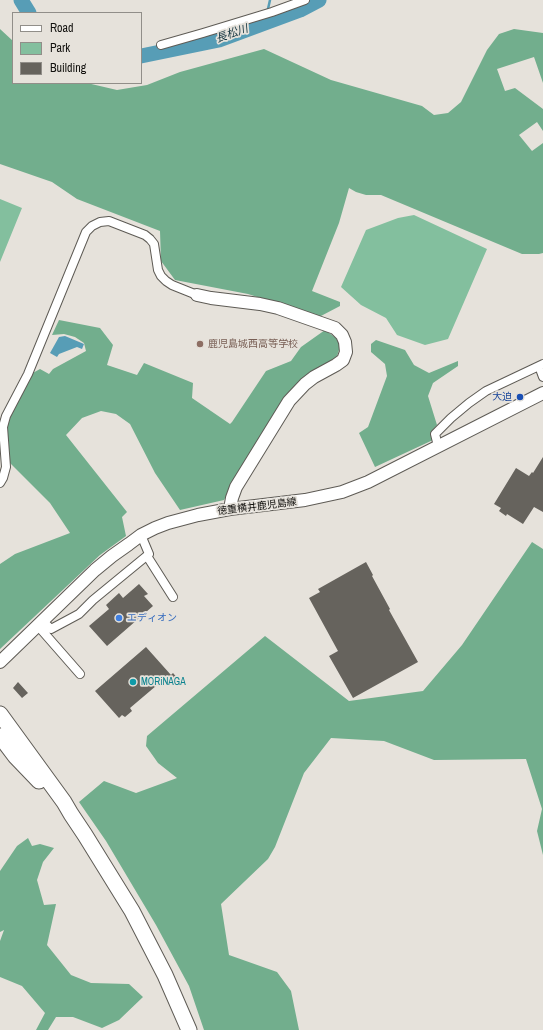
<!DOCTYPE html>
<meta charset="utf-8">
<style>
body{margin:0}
#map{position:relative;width:543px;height:1030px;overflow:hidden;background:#e6e2db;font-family:"Archivo Narrow",sans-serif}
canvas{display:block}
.legend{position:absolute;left:12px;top:12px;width:130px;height:72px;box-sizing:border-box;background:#e6e2db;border:1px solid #918e89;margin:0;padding:5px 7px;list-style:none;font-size:12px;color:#12110e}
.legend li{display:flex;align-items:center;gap:8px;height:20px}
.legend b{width:20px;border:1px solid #918e89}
</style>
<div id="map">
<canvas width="543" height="1030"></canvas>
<ul class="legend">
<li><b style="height:5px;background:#fff"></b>Road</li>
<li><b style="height:11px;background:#83bf9e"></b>Park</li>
<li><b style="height:11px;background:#66635d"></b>Building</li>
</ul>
</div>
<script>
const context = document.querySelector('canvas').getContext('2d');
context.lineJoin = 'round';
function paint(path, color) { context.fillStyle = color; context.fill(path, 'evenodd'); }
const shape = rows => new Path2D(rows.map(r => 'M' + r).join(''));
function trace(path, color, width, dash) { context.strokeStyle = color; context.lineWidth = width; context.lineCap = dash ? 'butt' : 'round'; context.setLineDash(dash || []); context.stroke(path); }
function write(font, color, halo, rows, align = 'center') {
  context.font = font + ' "Archivo Narrow","Noto Sans JP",sans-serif'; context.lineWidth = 3.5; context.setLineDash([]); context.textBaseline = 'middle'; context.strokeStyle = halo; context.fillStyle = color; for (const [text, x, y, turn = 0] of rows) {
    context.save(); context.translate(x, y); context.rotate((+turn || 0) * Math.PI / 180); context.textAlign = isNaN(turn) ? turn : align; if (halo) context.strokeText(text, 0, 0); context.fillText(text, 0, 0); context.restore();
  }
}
paint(shape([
 [0,199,22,208,0,262],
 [414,215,487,249,448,339,425,345,397,335,386,318,361,305,341,287,366,230,398,218]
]), '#83bf9e');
paint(shape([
 [0,29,13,41,13,83,87,83,117,90,147,85,180,72,264,49,331,80,422,106,434,115,448,113,461,102,487,50,499,34,514,29,543,33,543,83,534,57,497,69,505,91,515,88,543,109,543,131,537,122,519,135,532,151,543,143,543,253,539,254,522,254,381,195,366,195,356,192,349,188,339,223,312,291,340,302,340,306,319,317,248,294,175,280,161,261,160,231,77,199,52,182,0,164],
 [59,320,100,328,113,345,107,365,137,375,144,363,193,383,192,398,230,424,232,422,266,371,291,361,301,347,325,330,336,338,339,342,340,347,337,356,332,361,315,370,297,383,286,396,255,445,224,500,180,510,155,473,130,424,116,414,101,411,82,418,66,435,127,512,122,517,126,536,100,555,0,649,0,564,15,554,70,533,50,503,0,453,0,438,31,374,40,369,49,374,53,369,86,351,84,343,75,337,64,334,52,335],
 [376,340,405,350,414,365,429,373,458,361,458,366,433,383,428,396,437,425,431,432,433,440,375,467,359,433,368,427,387,376,385,364,371,352,371,344],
 [532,542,543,549,543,855,537,831,542,809,526,759,434,760,384,741,331,738,304,773,275,847,268,859,221,904,229,955,277,972,291,991,299,1030,204,1030,189,986,156,925,106,841,79,802,104,781,136,793,177,778,158,763,146,746,147,736,265,636,349,701,423,691,462,645],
 [28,838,32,846,40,844,54,848,43,862,37,880,44,905,56,904,47,945,71,975,91,983,129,984,143,997,119,1020,102,1028,73,1017,56,1017,48,1030,36,1030,45,1013,22,986,0,977,0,941,4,930,0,932,0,871,17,846]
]), '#72ae8d');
paint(shape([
 [65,336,84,344,82,349,77,347,59,354,57,357,50,353,59,337]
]), '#579db6');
trace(shape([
 [268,9,270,0]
]), '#579db6', 2.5);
trace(shape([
 [21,0,29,13],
 [141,56,219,40,300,10,319,0]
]), '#579db6', 15);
paint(shape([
 [543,457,543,512,534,507,523,524,507,514,506,516,499,511,501,508,494,504,516,468,529,476,532,472,533,473],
 [366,562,373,575,372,576,390,609,389,610,418,662,353,698,329,656,338,651,309,598,320,592,318,589],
 [139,584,148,594,144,596,153,606,107,646,89,626,109,609,106,605,119,593,123,598],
 [146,647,171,675,173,673,179,680,173,685,168,680,165,683,163,680,130,708,132,711,125,717,122,715,119,718,95,691],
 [18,682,28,693,22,698,13,688]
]), '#66635d');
const street = shape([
 [161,45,203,33,272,12,305,0],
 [539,366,543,377],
 [438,446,435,434,451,418,469,403,486,391,543,364],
 [0,483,3,478,6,467,3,427,6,416,28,374,86,232,92,226,100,222,109,221,145,235,150,239,154,244,158,270,161,276,166,281,172,285,197,295],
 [147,556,173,597],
 [43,621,51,629,79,614,93,600,149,554,141,535],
 [38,626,80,674]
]);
const secondary = shape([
 [197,295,211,298,260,304,278,308,335,328,342,335,345,342,346,352,343,360,336,365,314,377,305,384,289,401,236,487,232,498,230,509],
 [0,662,95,570,112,556,129,544,141,535,155,528,168,523,198,515,230,509,305,500,342,492,368,482,543,393]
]);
const highway = shape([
 [0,714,64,802,71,814,85,835,132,911,165,975,189,1030],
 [0,736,15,756,39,781]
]);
trace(street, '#5e5b55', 10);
trace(secondary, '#5e5b55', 14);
trace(highway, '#5e5b55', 17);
trace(street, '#fff', 8);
trace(secondary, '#fff', 12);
trace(highway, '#fff', 15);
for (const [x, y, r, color] of [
 [200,344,4,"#8d6e63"],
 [520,397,4,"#1a4fb4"],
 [119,618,4,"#3f7fe0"],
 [133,682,4,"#0f9aa8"]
]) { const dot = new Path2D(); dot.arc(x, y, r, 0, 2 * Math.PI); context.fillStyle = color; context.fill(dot); trace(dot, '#e6e2db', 1.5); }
write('10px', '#785e54', '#e6e2db', [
 ["鹿児島城西高等学校",208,344]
], 'left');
write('10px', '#164399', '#e6e2db', [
 ["大迫",512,397]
], 'right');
write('10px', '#12110e', '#e6e2db', [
 ["徳重横井鹿児島線",257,507,-7]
]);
write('10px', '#366cbe', '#e6e2db', [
 ["エディオン",127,618]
], 'left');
write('10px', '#0d838f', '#e6e2db', [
 ["MORiNAGA",141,682]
], 'left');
write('italic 11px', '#0d2f3b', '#e6e2db', [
 ["長松川",232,34,-19]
]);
</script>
